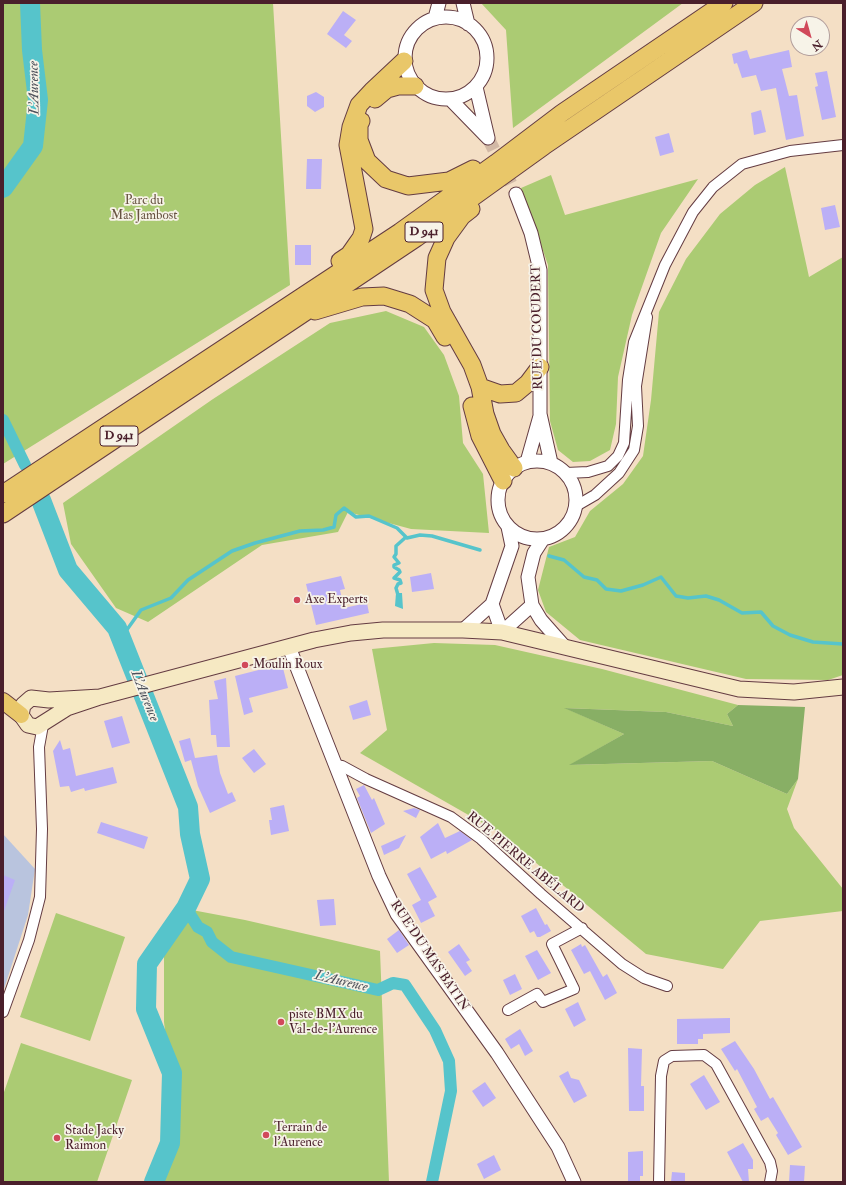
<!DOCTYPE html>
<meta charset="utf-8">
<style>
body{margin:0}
#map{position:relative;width:846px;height:1185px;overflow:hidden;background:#f4dfc5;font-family:"IM FELL Double Pica",serif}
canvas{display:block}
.frame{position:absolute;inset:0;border:4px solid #4a1f2b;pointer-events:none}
.north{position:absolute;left:790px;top:16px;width:40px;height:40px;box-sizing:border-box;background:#f7f3e8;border:1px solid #b29e9c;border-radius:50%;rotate:143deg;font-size:11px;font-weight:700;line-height:16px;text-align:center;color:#4a1f2b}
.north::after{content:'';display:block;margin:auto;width:14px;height:18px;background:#d1495b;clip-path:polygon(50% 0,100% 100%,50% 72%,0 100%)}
</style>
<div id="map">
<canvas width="846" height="1185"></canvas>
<div class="frame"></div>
<div class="north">N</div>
</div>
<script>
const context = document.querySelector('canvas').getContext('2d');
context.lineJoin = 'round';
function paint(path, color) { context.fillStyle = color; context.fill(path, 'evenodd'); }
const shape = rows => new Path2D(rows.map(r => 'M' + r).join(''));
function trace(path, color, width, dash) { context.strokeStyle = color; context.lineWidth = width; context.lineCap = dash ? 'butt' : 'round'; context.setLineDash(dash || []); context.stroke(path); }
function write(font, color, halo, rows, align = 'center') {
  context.font = font + ' "IM FELL Double Pica",serif'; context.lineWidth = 3.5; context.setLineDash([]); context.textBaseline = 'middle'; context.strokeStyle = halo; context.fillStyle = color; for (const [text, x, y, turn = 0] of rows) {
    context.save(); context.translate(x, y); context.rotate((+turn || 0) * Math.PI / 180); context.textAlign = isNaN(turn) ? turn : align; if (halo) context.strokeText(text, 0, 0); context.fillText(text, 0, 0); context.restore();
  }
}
paint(shape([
 [3,834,35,869,28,915,3,992]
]), '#b9c4de');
paint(shape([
 [3,3,273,3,290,285,3,464],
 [481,3,683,3,513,128,506,30],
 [785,167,809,277,843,257,843,675,828,680,746,679,580,640,546,612,538,590,549,547,575,537,590,511,623,484,643,456,651,400,659,312,686,259,720,214,755,185],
 [551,175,565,215,698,179,661,233,632,315,618,377,616,424,610,450,590,461,573,462,558,450,550,421,548,265,521,188],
 [386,311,424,327,444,355,459,396,463,443,483,474,489,533,411,529,348,512,338,532,262,545,148,622,116,608,71,544,63,503,213,399,330,323],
 [434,643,495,645,602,669,738,705,727,714,733,726,666,712,565,708,624,734,570,765,712,761,787,794,798,779,787,809,794,828,843,889,843,911,760,921,723,969,646,954,500,833,360,753,387,730,372,649],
 [192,910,245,920,380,951,389,1182,164,1182,177,1132,164,1022,164,956],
 [56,913,125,937,90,1041,20,1017],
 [21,1043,132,1080,97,1182,3,1182,3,1095]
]), '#abcb73');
paint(shape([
 [738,705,805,707,798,779,787,794,712,761,569,765,624,734,564,708,666,712,733,726,727,714]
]), '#88af65');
paint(shape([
 [396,593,402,593,403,609,395,606]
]), '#56c4cb');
trace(shape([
 [549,556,564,560,584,577,597,580,606,589,621,591,643,585,661,577,676,596,688,598,706,596,719,600,742,613,761,612,773,626,790,635,813,642,843,644],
 [398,595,396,588,398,584,401,583,400,580,394,578,400,572,399,570,394,567,394,565,399,563,394,557,396,554,396,546,406,537],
 [121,638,141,610,171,598,188,580,232,551,255,543,300,531,323,530,334,527,336,515,344,508,356,517,369,516,397,528,407,538,420,535,432,536,480,550]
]), '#56c4cb', 3.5);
trace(shape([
 [3,420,25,465],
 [186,908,198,927,207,932,212,942,231,957,378,990,393,983,405,985,435,1030,449,1061,451,1091,432,1182]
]), '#56c4cb', 12);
trace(shape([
 [3,188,33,146,38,100,32,50,30,3],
 [41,500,68,570,117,628,188,807,190,834,200,879,186,908,147,964,146,1009,172,1073,170,1143,154,1182]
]), '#56c4cb', 20);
paint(shape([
 [343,11,356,20,344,35,352,41,346,48,327,34],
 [747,50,750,59,789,50,792,67,782,69,789,96,797,95,804,136,786,140,776,88,761,91,756,75,742,78,737,63,734,64,732,54],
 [827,71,836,117,822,120,815,87,818,86,815,73],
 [316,92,324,97,324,107,315,112,307,106,307,96],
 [761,110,766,132,754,135,751,113],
 [669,133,674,152,660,156,655,137],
 [307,159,322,159,321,189,306,189],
 [835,205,840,227,825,230,821,208],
 [295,245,311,245,311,265,295,265],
 [431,573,434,589,412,592,410,577],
 [341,576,345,589,340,590,344,608,367,603,369,613,316,625,306,584],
 [282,664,288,688,249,698,253,712,244,715,235,676],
 [226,678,230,747,217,747,216,735,211,735,209,700,218,699,214,681],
 [367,700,371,715,353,720,349,706],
 [122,716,130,743,112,748,104,721],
 [190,738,195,758,217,755,220,773,228,794,232,792,236,801,210,813,198,786,191,760,185,762,179,741],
 [60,740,63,750,70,748,76,776,113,767,117,783,85,791,84,788,71,792,69,786,60,787,53,751],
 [254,749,266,764,254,773,242,758],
 [364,785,372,800,374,798,385,824,371,833,357,798,360,796,356,789],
 [284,805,289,831,271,835,269,820,272,820,270,808],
 [414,808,420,810,416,818,403,811],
 [101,822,148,837,144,849,97,833],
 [438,823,445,838,460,831,472,840,447,854,446,851,431,859,420,837],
 [406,835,399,848,384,855,381,846],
 [420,867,437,897,428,902,435,916,421,923,412,905,421,900,407,874],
 [3,875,15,880,4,911,3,911],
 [334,899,336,925,320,926,317,900],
 [536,908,545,925,547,924,551,931,540,937,537,937,534,931,530,933,521,916],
 [399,930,409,945,397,953,387,939],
 [459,944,470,960,466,962,472,971,465,976,448,952],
 [581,944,582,947,585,945,603,977,607,974,617,993,605,1000,590,971,584,974,571,950],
 [537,950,551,973,538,980,525,956],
 [515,974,522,989,510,995,503,980],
 [578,1002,586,1020,574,1027,565,1009],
 [730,1018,730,1033,703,1034,703,1039,698,1039,698,1044,677,1044,677,1019],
 [520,1029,533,1051,525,1056,519,1044,511,1049,505,1039],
 [735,1041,754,1069,770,1099,773,1097,802,1147,788,1155,776,1135,778,1133,768,1117,761,1121,754,1109,757,1107,737,1069,735,1071,721,1049],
 [628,1048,642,1049,641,1086,644,1086,644,1111,629,1111],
 [568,1071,571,1078,579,1080,587,1096,574,1103,559,1076],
 [704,1075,720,1102,706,1110,690,1084],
 [485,1082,496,1098,483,1107,472,1091],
 [743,1143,753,1160,753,1169,748,1169,749,1182,743,1182,727,1152],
 [643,1151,643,1176,640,1176,640,1182,628,1182,628,1152],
 [494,1155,501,1170,484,1179,477,1164],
 [790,1165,805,1166,804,1182,789,1182],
 [672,1172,685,1173,685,1182,671,1182]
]), '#bbaff6');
trace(shape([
 [488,138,516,194]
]), '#d2b9a6', 13, [13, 6]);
const minor = shape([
 [566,473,588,472,608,466,618,456,624,443,628,380,634,342,665,265,693,212,713,187,742,164,790,151,843,145],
 [576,506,595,495,619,473,634,450,638,426,636,386,647,317],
 [335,765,342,766,366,779,451,817,481,839,541,894,622,964,644,978,667,986],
 [508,1010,537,994,543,1002,574,989,552,944,582,928],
 [3,1012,29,940,40,897,42,829,39,747,43,725],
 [659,1182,661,1076,664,1061,672,1056,704,1055,716,1064,770,1162,772,1171,770,1182]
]);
const tertiary = shape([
 [463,3,468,24],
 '405 58a41 41 0 1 1 82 0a41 41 0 1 1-82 0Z',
 [435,18,439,3],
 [476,87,488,138],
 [450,99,488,138],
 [516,194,531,233,540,270,540,414,551,463],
 '498 500a39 39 0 1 1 78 0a39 39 0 1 1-78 0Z',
 [527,462,540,416],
 [543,539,534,553,528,577,532,605,541,620,564,646],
 [492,604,502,632,532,605],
 [463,630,492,604,512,546,508,527],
 [289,647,379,876,397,914,497,1053,558,1147,574,1182]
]);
const secondary = shape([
 [100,697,49,700,31,698,23,705,21,715,28,725,37,727,67,708,100,697,314,640,351,633,383,630,463,630,502,632,739,689,794,692,843,687]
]);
const primary = shape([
 [3,701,21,715]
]);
const trunk = shape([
 [375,99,387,89,398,86,415,86],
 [361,121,359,125,359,140,367,161,386,179,408,186,449,181,473,169],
 [471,209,462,216,446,238,437,258,434,290,442,312,472,365,480,387,485,414,492,434,501,450,514,468],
 [340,261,349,255,356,245,361,238,364,229,348,145,351,127,359,105,372,91,404,61],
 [315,311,362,297,384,296,410,304,435,320,445,337],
 [480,387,500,394,516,393,528,383,540,367],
 [472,406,480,436,503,481],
 [3,494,400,232,496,163,562,113,724,3],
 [3,514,416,238,544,146,754,3]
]);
trace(minor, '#643c42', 12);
trace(tertiary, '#643c42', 15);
trace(secondary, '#643c42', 17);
trace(primary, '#643c42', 18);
trace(trunk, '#643c42', 19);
trace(minor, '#fff', 10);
trace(tertiary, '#fff', 13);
trace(secondary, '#f6e9c3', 15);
trace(primary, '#e9c769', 16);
trace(trunk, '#e9c769', 17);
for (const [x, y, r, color] of [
 [297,600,4,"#d1495b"],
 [245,665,4,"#d1495b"],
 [281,1022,4,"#d1495b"],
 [266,1135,4,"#d1495b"],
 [57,1138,4,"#d1495b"]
]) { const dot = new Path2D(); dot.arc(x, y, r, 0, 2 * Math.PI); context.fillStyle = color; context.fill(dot); trace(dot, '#f7f3e8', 1.5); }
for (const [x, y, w] of [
 [424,232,38],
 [119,436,38]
]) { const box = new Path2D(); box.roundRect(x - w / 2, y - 10, w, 20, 3); context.fillStyle = '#f7f3e8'; context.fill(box); trace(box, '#4a1f2b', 1); }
write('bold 12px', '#4a1f2b', null, [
 ["D 941",424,232],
 ["D 941",119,436]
]);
write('13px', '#675341', '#f7f3e8', [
 ["Parc du",144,201],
 ["Mas Jambost",144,216]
]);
write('13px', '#4a1f2b', '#f7f3e8', [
 ["RUE DU COUDERT",538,327,-91],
 ["RUE PIERRE ABÉLARD",525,863,40],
 ["RUE DU MAS BATIN",429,956,56]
]);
write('13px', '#4a1f2b', '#f7f3e8', [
 ["Axe Experts",305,600],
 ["Moulin Roux",253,665],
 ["piste BMX du",289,1015],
 ["Val-de-l'Aurence",289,1030],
 ["Terrain de",274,1128],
 ["l'Aurence",274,1143],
 ["Stade Jacky",65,1131],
 ["Raimon",65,1146]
], 'left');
write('italic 14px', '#4e515b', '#f7f3e8', [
 ["L'Aurence",35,88,-91],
 ["L'Aurence",144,696,68],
 ["L'Aurence",341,982,13]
]);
</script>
